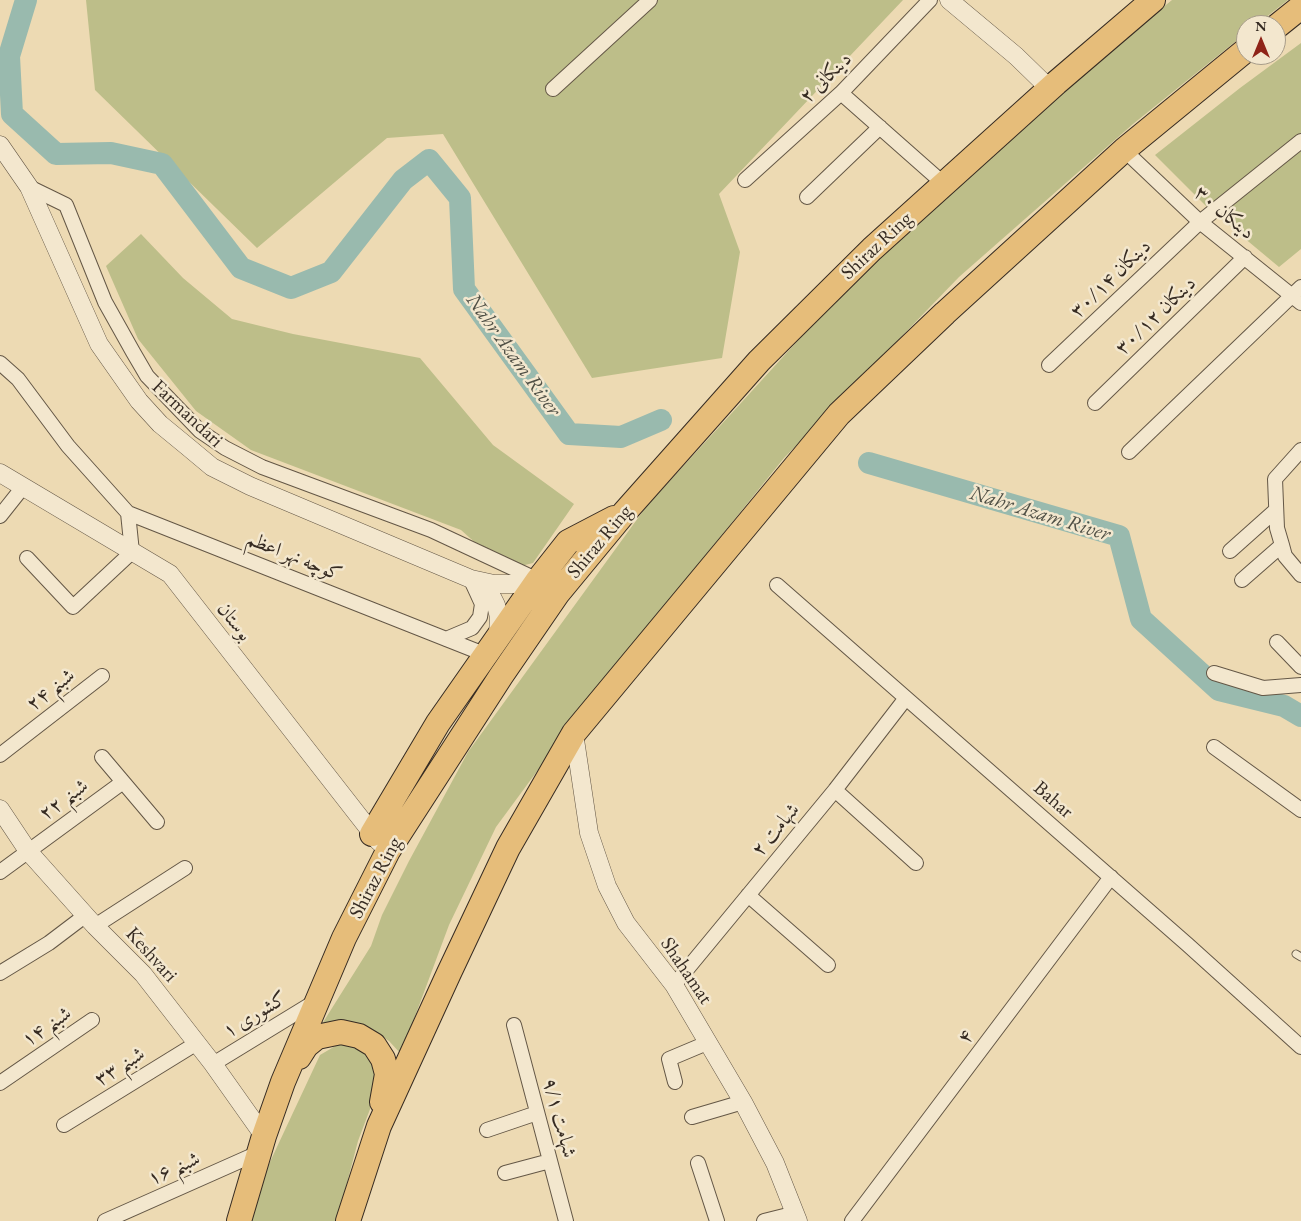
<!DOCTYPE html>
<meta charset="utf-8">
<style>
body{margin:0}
#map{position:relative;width:1301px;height:1221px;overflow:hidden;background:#eddab3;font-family:"EB Garamond",serif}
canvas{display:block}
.north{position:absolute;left:1236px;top:15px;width:50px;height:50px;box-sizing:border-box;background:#f3e7ce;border:1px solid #a79c89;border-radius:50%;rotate:0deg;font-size:14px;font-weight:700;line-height:20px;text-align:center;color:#362b22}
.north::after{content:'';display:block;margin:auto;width:18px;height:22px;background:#8f2418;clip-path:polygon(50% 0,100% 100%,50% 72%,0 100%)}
</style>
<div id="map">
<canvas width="1301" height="1221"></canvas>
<div class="north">N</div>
</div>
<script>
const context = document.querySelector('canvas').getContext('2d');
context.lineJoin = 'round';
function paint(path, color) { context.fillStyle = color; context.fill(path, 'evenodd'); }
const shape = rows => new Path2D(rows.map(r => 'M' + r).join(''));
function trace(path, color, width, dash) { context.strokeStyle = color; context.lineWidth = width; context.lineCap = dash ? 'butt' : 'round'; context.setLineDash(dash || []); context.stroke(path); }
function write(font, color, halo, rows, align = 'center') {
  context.font = font + ' "EB Garamond",Amiri,serif'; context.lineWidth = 5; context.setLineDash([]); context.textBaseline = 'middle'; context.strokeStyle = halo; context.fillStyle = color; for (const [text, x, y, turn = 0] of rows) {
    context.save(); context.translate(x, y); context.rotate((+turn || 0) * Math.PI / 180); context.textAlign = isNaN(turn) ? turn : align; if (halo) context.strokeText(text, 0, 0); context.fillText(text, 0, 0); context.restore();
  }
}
paint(shape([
 [86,0,903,0,719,194,740,252,722,358,592,378,443,134,387,138,257,248,95,90],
 [1172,0,1288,0,1256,25,1246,25,1246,33,1133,124,959,277,784,458,599,687,496,827,449,925,401,1054,389,1041,372,1030,349,1024,322,1024,371,946,382,915,409,861,468,752,646,507,855,278,1091,66],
 [1301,43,1301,249,1279,267,1207,207,1155,155,1240,88],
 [141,234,183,278,232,319,293,334,420,358,493,445,574,504,533,563,521,566,480,547,461,530,251,450,196,411,138,339,106,266],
 [337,1045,361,1045,373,1056,378,1088,358,1141,337,1221,251,1221,262,1179,320,1055]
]), '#bdbe89');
trace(shape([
 [26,0,9,56,12,114,56,154,111,153,162,164,241,268,291,288,331,272,403,180,429,160,460,198,464,289,569,434,621,437,661,420],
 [869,463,1119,536,1141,619,1219,690,1284,706,1301,716]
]), '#99baae', 22);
const service = shape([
 [1296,954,1301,957]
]);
const minor = shape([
 [553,89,650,0],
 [841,93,944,184],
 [1124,150,1200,222,1301,303],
 [745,180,841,93,930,0],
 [29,187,66,205,105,302,133,352,147,376,200,431,225,448,262,467,431,530,538,580],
 [807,197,880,127],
 [0,363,18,379,68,446,128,513,132,552,73,607,27,558],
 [1049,365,1200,222,1301,141],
 [1095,403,1245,257],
 [1301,450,1275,479,1277,528,1282,545,1285,556,1301,575],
 [1129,452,1301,287],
 [128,513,484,654],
 [0,516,23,487],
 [1230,551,1276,510],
 [1242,580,1282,545],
 [777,585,1188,945,1301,1047],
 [446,639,472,628,480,617,482,604,471,580],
 [1277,642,1301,667],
 [1214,673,1263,688,1301,685],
 [1214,747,1301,810],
 [0,755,102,676],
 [102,757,157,822],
 [835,790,916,863],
 [0,872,123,782],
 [748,895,828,965],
 [95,926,185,868],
 [0,973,49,943,86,915],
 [674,985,835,790,906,698],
 [514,1025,566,1221],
 [213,1064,316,1001],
 [675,1082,669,1059,707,1043],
 [0,1083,92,1020],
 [692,1117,743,1102],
 [64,1125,197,1043],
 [487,1130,537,1113],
 [698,1163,717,1221],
 [505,1173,550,1161],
 [105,1221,258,1153],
 [764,1221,796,1213],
 [852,1221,1111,877]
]);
const tertiary = shape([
 [949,0,1016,56,1050,89],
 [0,145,29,187,99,344,139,401,160,424,188,447,212,467,250,486,471,579,494,584,514,584,538,580],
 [0,473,170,574,379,842],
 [473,581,491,595,496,605,499,617,498,635],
 [574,733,589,833,607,886,626,923,674,985,743,1102,775,1163,798,1221],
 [0,809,28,851,95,926,143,974,213,1064,264,1136]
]);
const trunk = shape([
 [1276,27,1301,7],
 [372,834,438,723,538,580,568,542,614,518],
 [299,1057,306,1046,317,1037,341,1032,359,1036,374,1045,383,1059,387,1074,382,1102],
 [239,1221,264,1136,283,1082,344,938,388,851,501,676,558,593,624,513,759,361,872,249,1056,83,1153,0],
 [348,1221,379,1126,449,973,508,848,574,733,839,414,945,313,1124,150,1246,50]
]);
trace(service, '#645746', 9);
trace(minor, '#645746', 16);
trace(tertiary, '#645746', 19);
trace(trunk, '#362b22', 26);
trace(service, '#f3e7ce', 7);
trace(minor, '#f3e7ce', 14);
trace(tertiary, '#f3e7ce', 18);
trace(trunk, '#e6bd7a', 24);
write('20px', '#362b22', '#f3e7ce', [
 ["۲ دینکانی",826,78,-44],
 ["۳۰ دینکان",1224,213,40],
 ["Shiraz Ring",877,246,-43],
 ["۳۰/۱۴ دینکان",1111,279,-44],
 ["۳۰/۱۲ دینکان",1156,316,-44],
 ["Farmandari",187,414,43],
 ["Shiraz Ring",600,542,-50],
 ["کوچه نهر اعظم",294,557,22],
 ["بوستان",234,622,52],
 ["۲۴ شبنم",51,690,-38],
 ["۲۲ شبنم",64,800,-36],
 ["Bahar",1053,800,41],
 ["۲ شهامت",776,830,-50],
 ["Shiraz Ring",376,878,-62],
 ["Keshvari",151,955,48],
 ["Shahamat",686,971,56],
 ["۱ کشوری",255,1015,-31],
 ["۱۴ شبنم",47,1027,-34],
 ["۴",966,1037,-53],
 ["۳۳ شبنم",120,1067,-32],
 ["۹/۱ شهامت",559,1118,75],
 ["۱۶ شبنم",174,1169,-24]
]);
write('italic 21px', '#4f4f45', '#f3e7ce', [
 ["Nahr Azam River",513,355,54],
 ["Nahr Azam River",1040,514,17]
]);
</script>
